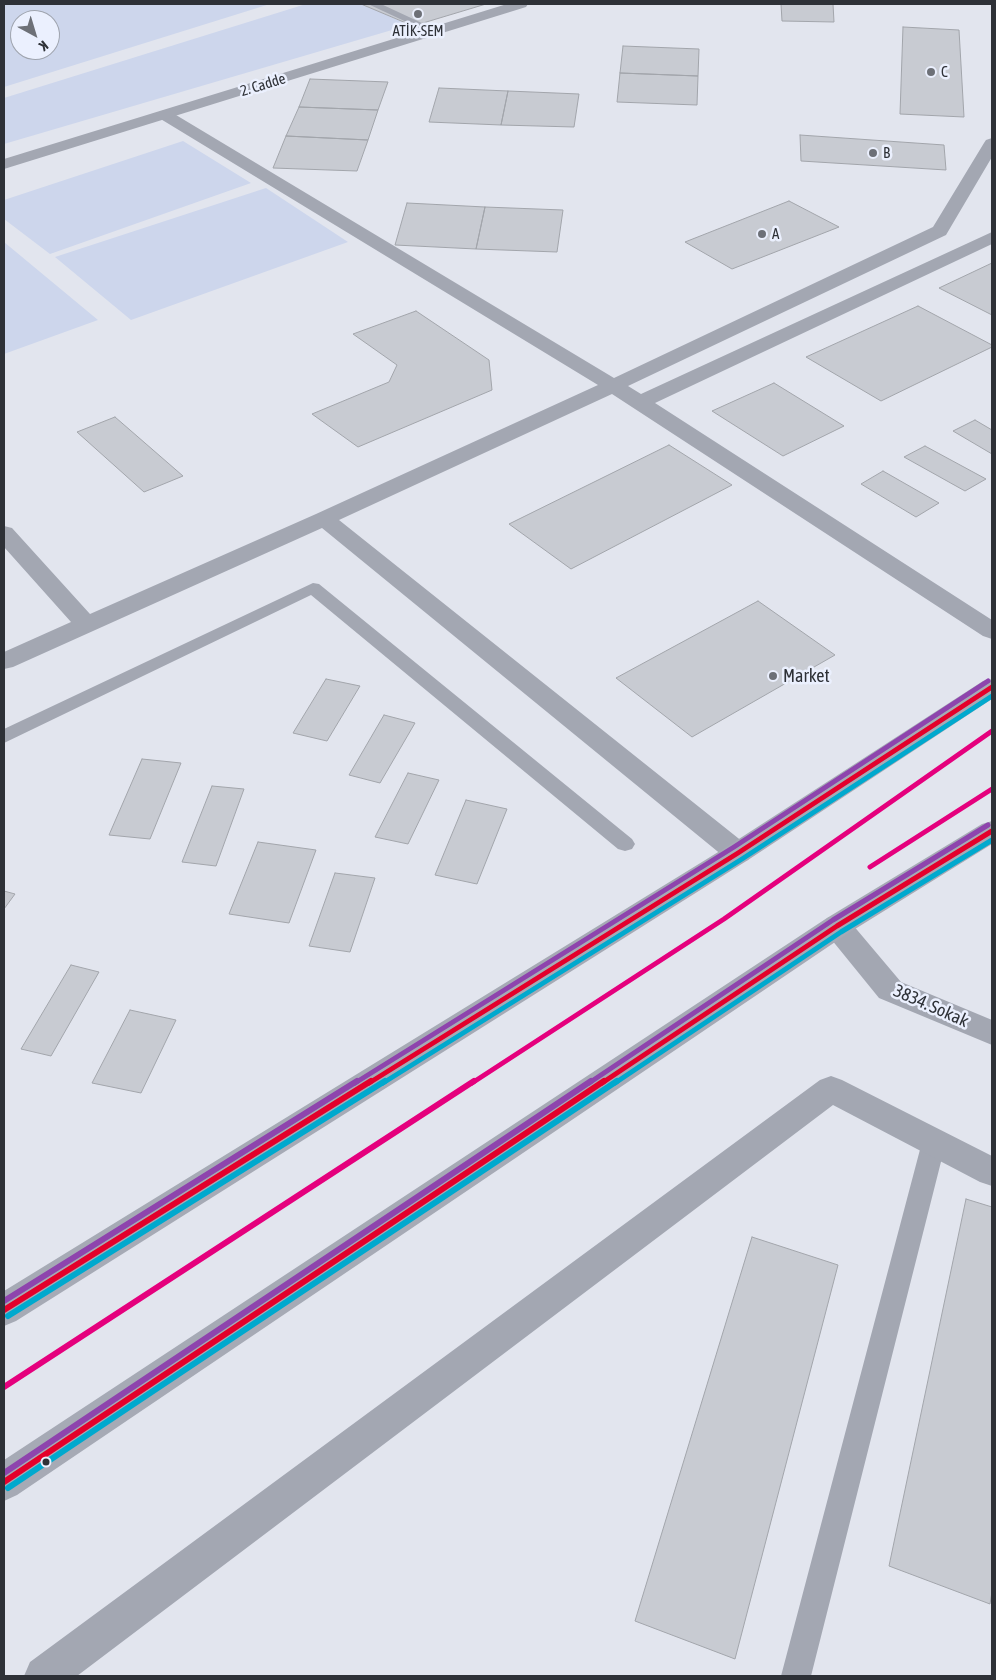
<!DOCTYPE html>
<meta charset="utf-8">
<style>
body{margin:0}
#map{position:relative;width:996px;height:1680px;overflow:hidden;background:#e2e5ee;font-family:"Asap Condensed",sans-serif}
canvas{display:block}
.frame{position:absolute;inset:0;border:5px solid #2e3137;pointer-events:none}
.north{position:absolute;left:10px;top:10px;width:50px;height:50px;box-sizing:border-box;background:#ebf0fe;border:1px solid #9fa4ae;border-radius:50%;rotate:141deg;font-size:14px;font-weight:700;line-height:20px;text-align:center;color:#2e3137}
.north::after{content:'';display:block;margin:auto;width:18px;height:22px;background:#6d7077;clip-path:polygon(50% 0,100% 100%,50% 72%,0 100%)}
</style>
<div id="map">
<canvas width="996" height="1680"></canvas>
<div class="frame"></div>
<div class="north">K</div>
</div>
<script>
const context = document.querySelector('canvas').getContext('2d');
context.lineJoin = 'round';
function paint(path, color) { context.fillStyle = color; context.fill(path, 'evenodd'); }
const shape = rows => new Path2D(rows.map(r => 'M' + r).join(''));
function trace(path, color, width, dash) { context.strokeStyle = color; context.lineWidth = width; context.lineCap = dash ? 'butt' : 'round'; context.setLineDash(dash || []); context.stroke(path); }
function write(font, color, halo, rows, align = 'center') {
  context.font = font + ' "Asap Condensed",sans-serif'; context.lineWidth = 5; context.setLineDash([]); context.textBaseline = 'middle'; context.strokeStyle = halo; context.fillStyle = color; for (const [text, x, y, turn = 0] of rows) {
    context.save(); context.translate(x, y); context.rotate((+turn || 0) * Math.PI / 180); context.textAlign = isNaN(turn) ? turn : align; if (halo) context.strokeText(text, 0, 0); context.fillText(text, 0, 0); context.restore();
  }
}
paint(shape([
 [4,4,270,4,4,87],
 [20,20,50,20,50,50,20,50],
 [306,4,362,4,409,25,4,144,4,98],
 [183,141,251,183,50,254,4,219,4,200],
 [266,188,348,242,131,320,55,257],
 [4,242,98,320,4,354]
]), '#cdd6ec');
const building = shape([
 [361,4,486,4,413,26,361,4],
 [781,4,833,4,834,22,782,21,781,4],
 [903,27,959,30,964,117,900,114,903,27],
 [623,46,699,49,698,76,620,73,623,46],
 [620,73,698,76,697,105,617,102,620,73],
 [310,79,388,82,378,110,299,107,310,79],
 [439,88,508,91,501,125,429,122,439,88],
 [508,91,579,94,574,127,501,125,508,91],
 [299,107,378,110,368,140,286,136,299,107],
 [800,135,944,145,946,170,801,161,800,135],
 [286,136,368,140,357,171,273,168,286,136],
 [789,201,839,227,732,269,685,242,789,201],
 [407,203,485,207,476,249,395,245,407,203],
 [485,207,563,210,557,252,476,249,485,207],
 [992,263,992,315,939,288,992,263],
 [918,306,992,345,992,347,881,401,806,357,918,306],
 [416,311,489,360,492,390,358,447,312,414,389,382,397,365,353,334,416,311],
 [774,383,844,426,783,456,712,411,774,383],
 [115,417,183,476,144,492,77,432,115,417],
 [975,420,992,430,992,454,953,431,975,420],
 [669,445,732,485,571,569,509,524,669,445],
 [925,446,986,479,965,491,904,457,925,446],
 [883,471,939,503,916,517,861,484,883,471],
 [758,601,835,655,692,737,616,678,758,601],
 [326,679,360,686,327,741,293,733,326,679],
 [384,715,415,723,380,783,349,775,384,715],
 [142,759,181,763,150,839,109,835,142,759],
 [408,773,439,780,408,844,375,837,408,773],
 [212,786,244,789,216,866,182,862,212,786],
 [466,800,507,809,477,884,435,875,466,800],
 [258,842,316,850,289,923,229,914,258,842],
 [335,873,375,878,350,952,309,946,335,873],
 [4,891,15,894,4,909,4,891],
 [71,965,99,972,51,1056,21,1049,71,965],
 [130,1010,176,1020,141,1093,92,1083,130,1010],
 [966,1199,992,1207,992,1592,990,1604,889,1566,966,1199],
 [752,1237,838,1265,735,1659,635,1621,752,1237]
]);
paint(building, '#c8cbd2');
trace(building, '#a2a5ab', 1);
paint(shape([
 [368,4,381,4,439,31,434,34,430,33,368,4],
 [313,583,319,584,632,839,635,844,632,849,625,851,618,849,311,595,4,743,4,729,313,583],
 [934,1132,942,1135,946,1142,811,1676,781,1676,922,1142,926,1135,934,1132]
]), '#a3a7b2');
paint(shape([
 [165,110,171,112,614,378,933,227,984,143,986,140,992,138,992,157,946,235,628,386,641,394,992,232,992,244,655,403,992,620,992,639,983,636,612,394,339,520,748,846,752,853,748,860,738,863,728,860,322,528,13,667,4,669,4,652,71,622,4,547,4,526,12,528,90,614,316,514,598,385,159,118,157,115,159,112,165,110],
 [837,915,847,918,901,982,992,1020,992,1045,879,998,827,934,823,926,827,918,837,915],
 [831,1076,842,1080,992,1156,992,1186,980,1182,833,1105,77,1676,24,1676,30,1662,820,1080,831,1076]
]), '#a3a7b2');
paint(shape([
 [507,4,528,4,526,7,4,169,4,159,507,4]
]), '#a3a7b2');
paint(shape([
 [992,679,992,699,748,860,16,1321,4,1326,4,1291,728,846,983,681,992,679],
 [992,821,992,844,847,934,17,1495,4,1501,4,1460,827,918,982,824,992,821]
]), '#a6aab5');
trace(shape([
 [369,1083,738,853,992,687],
 [602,1083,837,926,992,831]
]), '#e4002b', 5);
trace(shape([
 [4,1310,371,1081],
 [4,1482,604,1081]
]), '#e4002b', 6);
trace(shape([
 [383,1083,742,859,992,696],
 [615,1083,841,932,992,840]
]), '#00a9ce', 5);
trace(shape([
 [8,1316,385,1081],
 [8,1488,617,1081]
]), '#00a9ce', 6);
trace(shape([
 [355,1083,734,847,988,681],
 [589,1083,833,920,988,825]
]), '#8e44ad', 5);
trace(shape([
 [4,1301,357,1081],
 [4,1473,591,1081]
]), '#8e44ad', 6);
trace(shape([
 [870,867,992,789],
 [472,1083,724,919,992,731]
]), '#e5007d', 5);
trace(shape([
 [4,1387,474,1081]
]), '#e5007d', 6);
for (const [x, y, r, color] of [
 [418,14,5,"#6d7077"],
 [931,72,5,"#6d7077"],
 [873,153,5,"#6d7077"],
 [762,234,5,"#6d7077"],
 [773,676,5,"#6d7077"],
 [46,1462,4.5,"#2e3137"]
]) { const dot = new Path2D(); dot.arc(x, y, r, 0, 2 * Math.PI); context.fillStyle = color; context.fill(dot); trace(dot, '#ebf0fe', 2); }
write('15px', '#2e3137', '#ebf0fe', [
 ["ATİK-SEM",418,31,"center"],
 ["C",941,72],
 ["B",883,153],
 ["A",772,234]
], 'left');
write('15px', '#2e3137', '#ebf0fe', [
 ["2. Cadde",263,85,-17]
]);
write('18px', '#2e3137', '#ebf0fe', [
 ["Market",783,676]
], 'left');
write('18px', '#2e3137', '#ebf0fe', [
 ["3834. Sokak",931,1006,24]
]);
</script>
